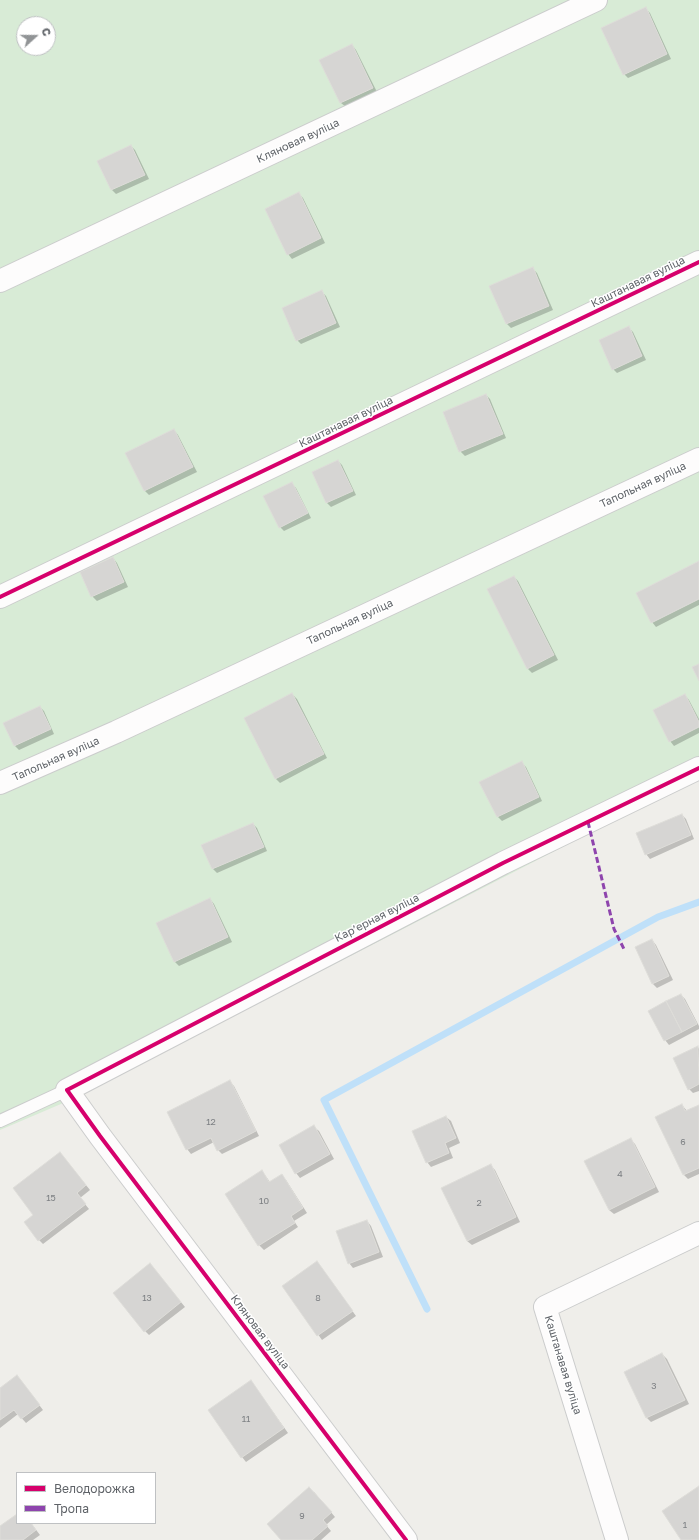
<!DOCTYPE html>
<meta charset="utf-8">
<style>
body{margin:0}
#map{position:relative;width:699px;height:1540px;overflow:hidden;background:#efeeea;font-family:"Golos Text",sans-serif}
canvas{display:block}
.legend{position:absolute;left:16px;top:1472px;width:140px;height:52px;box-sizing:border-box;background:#fff;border:1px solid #bfc1c3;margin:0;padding:5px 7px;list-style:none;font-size:12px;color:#5f6368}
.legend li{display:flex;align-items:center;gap:8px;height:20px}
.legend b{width:20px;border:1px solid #bfc1c3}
.north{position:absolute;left:16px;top:16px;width:40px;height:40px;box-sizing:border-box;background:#fff;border:1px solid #bfc1c3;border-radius:50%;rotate:69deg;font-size:11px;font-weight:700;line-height:16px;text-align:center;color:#5f6368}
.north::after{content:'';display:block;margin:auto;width:14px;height:18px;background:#919496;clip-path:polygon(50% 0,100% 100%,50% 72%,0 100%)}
</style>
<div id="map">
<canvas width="699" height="1540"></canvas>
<ul class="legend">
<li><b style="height:5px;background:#d6006c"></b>Велодорожка</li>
<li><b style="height:5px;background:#8e44ad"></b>Тропа</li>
</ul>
<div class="north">С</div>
</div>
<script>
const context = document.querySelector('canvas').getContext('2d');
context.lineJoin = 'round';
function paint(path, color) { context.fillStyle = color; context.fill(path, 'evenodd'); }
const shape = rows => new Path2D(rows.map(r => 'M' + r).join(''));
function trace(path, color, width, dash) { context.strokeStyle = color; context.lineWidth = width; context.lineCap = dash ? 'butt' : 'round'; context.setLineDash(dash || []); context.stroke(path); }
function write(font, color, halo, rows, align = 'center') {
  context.font = font + ' "Golos Text",sans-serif'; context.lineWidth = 3; context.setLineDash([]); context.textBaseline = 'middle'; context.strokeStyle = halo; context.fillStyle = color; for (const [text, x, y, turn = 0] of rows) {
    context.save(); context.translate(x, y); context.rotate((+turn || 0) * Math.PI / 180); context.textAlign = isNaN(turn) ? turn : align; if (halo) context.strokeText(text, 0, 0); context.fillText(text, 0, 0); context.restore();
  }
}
paint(shape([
 [0,0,699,0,699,777,68,1101,0,1130],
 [24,24,48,24,48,48,24,48]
]), '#d8ebd6');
paint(shape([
 [646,9,650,13,671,59,628,78,624,74],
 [352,45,356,50,377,92,346,107,341,103,321,60],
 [131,146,135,150,149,179,116,194,112,190,98,161],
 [299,194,303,198,325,243,292,259,288,254],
 [532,268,537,273,553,310,511,328,507,324,491,286],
 [322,292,326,296,340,327,301,344,297,340],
 [628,327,633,332,646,360,617,373,613,369],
 [486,395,490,399,506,438,465,456,460,451],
 [174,430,178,435,197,472,149,495,145,491,127,453],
 [338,461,342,465,356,495,331,507,327,503],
 [291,483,296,488,311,518,284,531,280,527],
 [113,558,117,563,128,587,97,601,92,596],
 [699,562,699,605,656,627,652,622],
 [514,577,518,581,558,660,532,673,528,669],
 [292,694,297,699,327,758,280,783,276,779],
 [685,695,689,700,699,719,699,733,674,746,670,741],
 [40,707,44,711,54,734,19,750,15,746],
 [521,762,526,767,542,801,502,821,498,817],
 [682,815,686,819,694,839,650,859,646,854],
 [253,824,257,828,267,851,217,873,213,869,203,846],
 [210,899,214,904,232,942,179,966,175,962,157,924],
 [652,940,656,945,673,980,657,988,652,983],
 [681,995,685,999,699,1026,699,1029,669,1045,665,1040],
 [698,1047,699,1049,699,1091,693,1093,689,1089],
 [229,1081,234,1086,259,1136,222,1154,218,1150,214,1142,191,1154,187,1149],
 [682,1105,687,1111,699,1106,699,1174,688,1179,684,1175,657,1117],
 [446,1117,451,1121,460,1143,449,1148,453,1158,431,1167,427,1162],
 [314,1127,319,1131,334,1159,300,1178,296,1173],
 [630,1139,635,1144,659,1192,614,1214,609,1210],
 [60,1153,90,1190,80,1198,89,1209,43,1244,39,1240,35,1216],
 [491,1166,495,1170,520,1222,472,1245,467,1241],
 [262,1171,270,1182,281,1176,286,1180,307,1213,294,1221,298,1227,264,1250,259,1245,226,1194],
 [367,1221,371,1226,383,1257,353,1268,349,1263],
 [317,1262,356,1316,322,1340,284,1286],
 [154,1269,185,1307,149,1335,145,1331],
 [662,1354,667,1359,689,1404,651,1422,647,1418,625,1372],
 [21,1381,43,1410,26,1423,18,1414,0,1428,0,1389],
 [251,1381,288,1433,246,1462,242,1457],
 [314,1492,335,1517,326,1525,331,1531,321,1540,282,1540],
 [17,1515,17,1523,31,1523,40,1535,33,1540,0,1540,0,1528]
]), '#0003');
trace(shape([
 [427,1309,324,1100,658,917,699,902]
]), '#bfe0f9', 7);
const building = shape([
 [646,7,667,54,623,75,601,28,646,7],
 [352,44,373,88,340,103,319,60,352,44],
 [131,145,145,175,111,190,97,161,131,145],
 [299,192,321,238,287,255,265,209,299,192],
 [533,267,549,306,506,324,489,286,533,267],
 [322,290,336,323,296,341,282,308,322,290],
 [629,326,642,356,612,370,599,340,629,326],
 [486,394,503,434,459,452,443,412,486,394],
 [174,429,193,467,144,491,125,453,174,429],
 [338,460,353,491,326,503,312,472,338,460],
 [292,482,308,513,279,528,263,496,292,482],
 [113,557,124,582,91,597,80,572,113,557],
 [699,561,699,599,651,623,636,593,699,561],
 [514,576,554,655,527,669,487,589,514,576],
 [699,664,699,681,692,667,699,664],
 [292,693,324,754,275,779,244,718,292,693],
 [685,694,699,722,699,727,669,742,653,710,685,694],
 [40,706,51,729,14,746,3,723,40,706],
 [522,761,539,797,497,817,479,782,522,761],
 [682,814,691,835,645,855,636,833,682,814],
 [253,823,264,847,212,869,201,845,253,823],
 [210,898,228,937,174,962,156,923,210,898],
 [652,939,669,976,652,984,635,947,652,939],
 [681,994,697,1024,682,1032,666,1001,681,994],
 [666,1001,682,1032,664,1041,648,1011,666,1001],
 [698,1046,699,1084,688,1090,673,1058,698,1046],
 [230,1080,256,1131,217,1151,211,1138,186,1150,167,1112,230,1080],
 [682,1104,685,1111,699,1105,699,1168,683,1175,655,1117,682,1104],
 [446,1116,456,1138,445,1143,449,1153,426,1163,412,1131,446,1116],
 [314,1125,330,1154,295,1174,279,1145,314,1125],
 [631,1138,655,1187,609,1210,584,1161,631,1138],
 [60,1152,86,1185,77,1193,86,1204,38,1241,24,1222,33,1215,13,1188,60,1152],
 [491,1164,516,1217,467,1241,441,1188,491,1164],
 [262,1170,269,1182,282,1174,303,1208,291,1216,295,1223,258,1246,225,1194,262,1170],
 [367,1220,379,1252,348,1264,336,1231,367,1220],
 [317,1261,353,1311,317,1336,282,1286,317,1261],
 [150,1263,181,1302,144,1332,113,1293,150,1263],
 [662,1353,685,1400,646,1418,624,1372,662,1353],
 [17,1375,40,1405,21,1419,14,1410,0,1420,0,1388,17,1375],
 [251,1380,284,1428,241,1458,208,1410,251,1380],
 [699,1486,699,1540,681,1540,662,1511,699,1486],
 [309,1487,332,1512,323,1520,328,1526,312,1540,281,1540,267,1524,309,1487],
 [17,1514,17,1523,31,1523,36,1530,23,1540,0,1540,0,1526,17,1514]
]);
paint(building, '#d6d5d3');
trace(building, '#deddd9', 1);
const lane = shape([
 [0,1121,67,1090]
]);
const street = shape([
 [0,281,596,0],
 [0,597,699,262],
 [0,783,116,732,699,459],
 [406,1540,100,1136,67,1090,503,863,699,768],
 [617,1540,545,1307,699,1233]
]);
trace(lane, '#cbcccc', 14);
trace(street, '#cbcccc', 24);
trace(lane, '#fdfcfc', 12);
trace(street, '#fdfcfc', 22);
trace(shape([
 [588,822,614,929,624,949]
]), '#8e44ad', 3, [6, 3]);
trace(shape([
 [0,597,699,262],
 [406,1540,100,1136,67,1090,503,863,699,768]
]), '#d6006c', 4);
write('9px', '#7e8184', null, [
 ["12",211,1122],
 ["6",683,1142],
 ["4",620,1174],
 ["15",51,1198],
 ["10",264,1201],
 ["2",479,1203],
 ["13",147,1298],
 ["8",318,1298],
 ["3",654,1386],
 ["11",246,1419],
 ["9",302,1516],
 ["1",685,1525]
]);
write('11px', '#5f6368', '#fff', [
 ["Кляновая вуліца",298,141,-25],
 ["Каштанавая вуліца",638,282,-26],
 ["Каштанавая вуліца",346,422,-26],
 ["Тапольная вуліца",643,485,-25],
 ["Тапольная вуліца",350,622,-25],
 ["Тапольная вуліца",56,759,-24],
 ["Карʼерная вуліца",377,918,-27],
 ["Кляновая вуліца",260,1332,53],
 ["Каштанавая вуліца",563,1365,73]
]);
</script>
